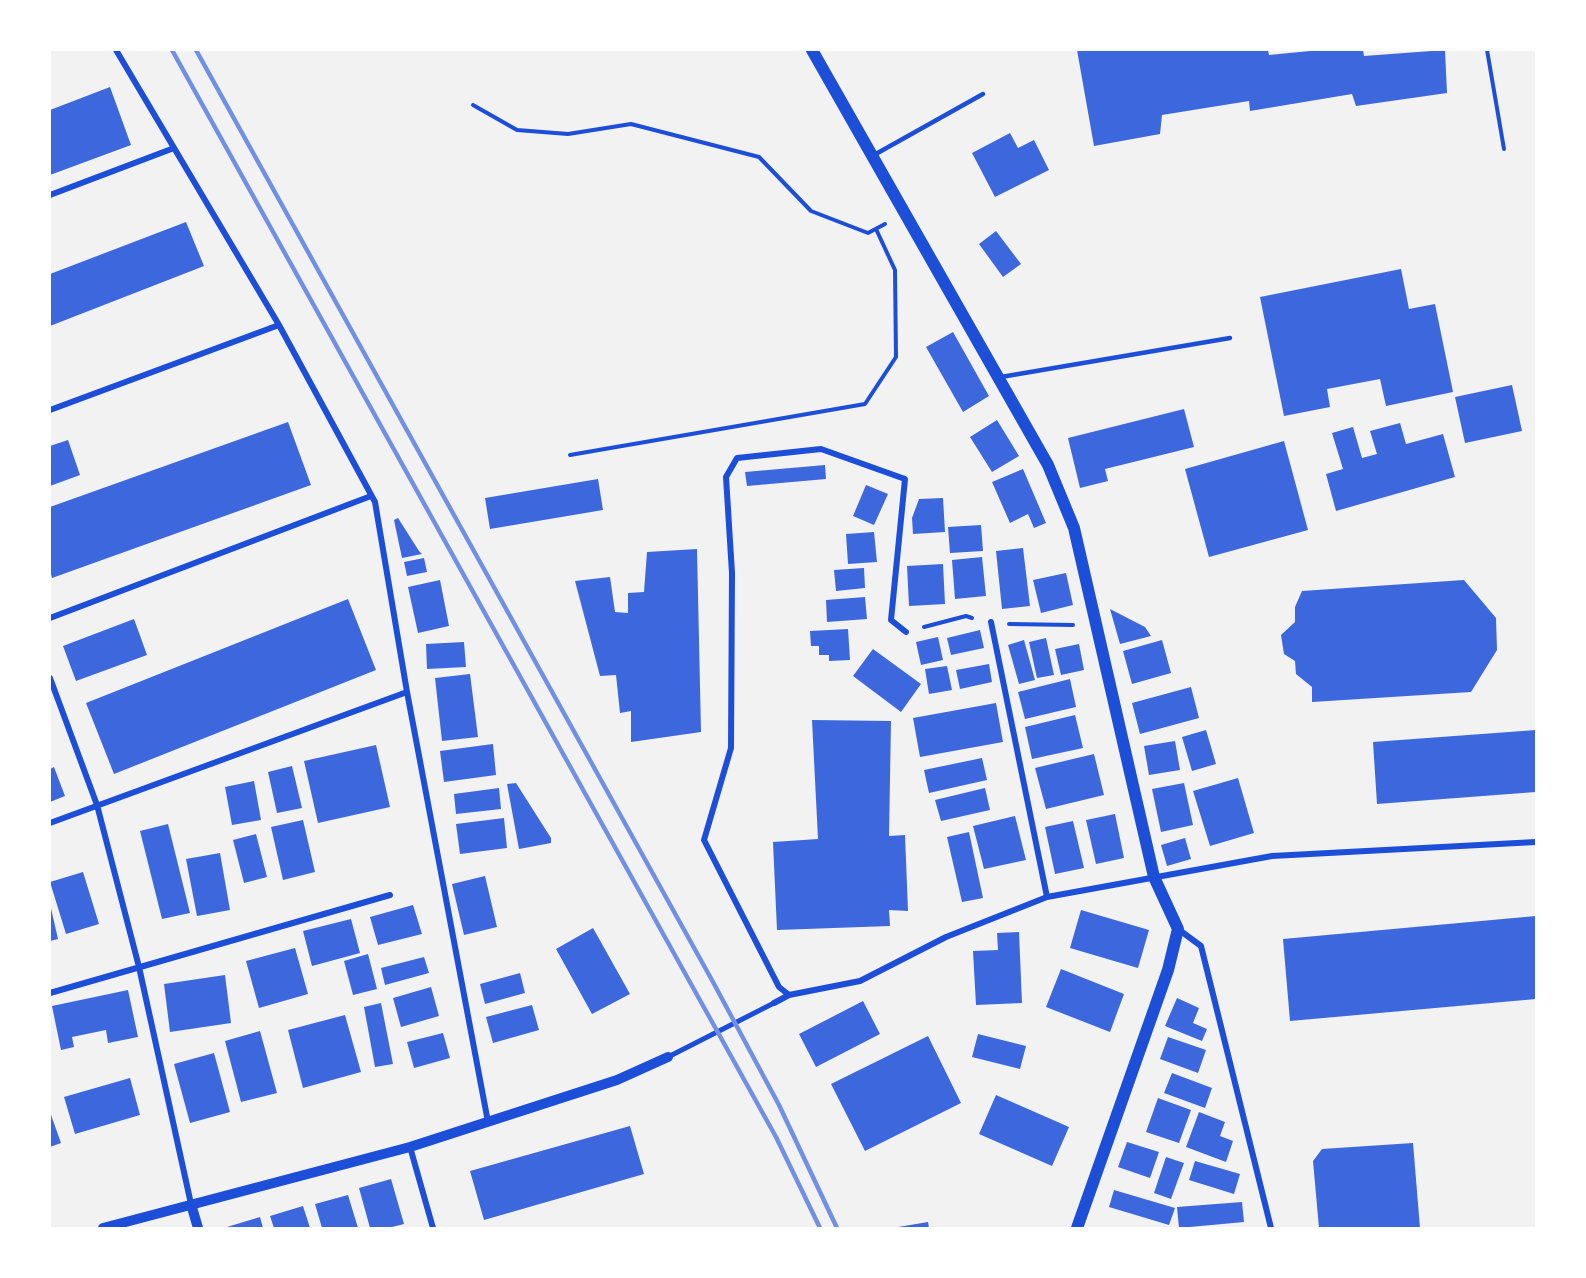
<!DOCTYPE html>
<style>
body{margin:0}
#map{position:relative;width:1586px;height:1278px;overflow:hidden;background:#f2f2f2;font-family:"IBM Plex Sans",sans-serif}
canvas{display:block}
.frame{position:absolute;inset:0;border:51px solid #fff;pointer-events:none}
</style>
<div id="map">
<canvas width="1586" height="1278"></canvas>
<div class="frame"></div>
</div>
<script>
const context = document.querySelector('canvas').getContext('2d');
context.lineJoin = 'round';
function paint(path, color) { context.fillStyle = color; context.fill(path, 'evenodd'); }
const shape = rows => new Path2D(rows.map(r => 'M' + r).join(''));
function trace(path, color, width, dash) { context.strokeStyle = color; context.lineWidth = width; context.lineCap = dash ? 'butt' : 'round'; context.setLineDash(dash || []); context.stroke(path); }
paint(shape([
 [1077,50,1142,50,1143,51,1167,50,1268,50,1269,55,1320,50,1363,50,1364,56,1445,50,1447,93,1356,106,1352,94,1250,111,1249,101,1162,115,1160,134,1094,146],
 [110,87,131,145,50,175,50,110],
 [1010,133,1018,148,1034,140,1049,170,995,197,972,153],
 [186,222,204,266,50,326,50,274],
 [996,231,1021,264,1003,277,979,244],
 [1401,269,1409,309,1435,304,1453,392,1386,406,1380,379,1327,389,1330,407,1284,416,1260,297],
 [953,332,989,396,963,412,926,347],
 [1512,385,1522,431,1465,443,1455,397],
 [1184,409,1194,447,1105,469,1108,481,1080,488,1068,438],
 [997,420,1019,456,992,472,970,437],
 [288,422,311,485,52,578,50,571,50,507],
 [1400,423,1406,444,1443,434,1455,477,1336,511,1326,474,1343,469,1332,433,1353,427,1362,458,1377,454,1370,431],
 [68,440,80,475,50,486,50,446],
 [1284,441,1308,530,1209,557,1185,469],
 [825,465,826,479,747,486,745,472],
 [1023,469,1046,523,1034,528,1028,514,1010,523,992,482],
 [598,479,603,510,490,529,485,498],
 [866,485,888,494,874,525,853,516],
 [943,498,945,532,913,534,912,518,919,499],
 [398,518,419,551,422,554,402,558,394,520],
 [981,525,983,551,950,553,948,527],
 [874,532,877,562,848,564,846,534],
 [1023,548,1030,606,1002,609,996,551],
 [697,549,701,732,631,742,631,711,620,713,616,675,600,676,575,581,610,577,615,612,628,613,628,593,644,592,647,552],
 [982,557,986,596,955,599,952,560],
 [424,558,427,572,407,576,404,562],
 [943,564,945,604,909,606,907,566],
 [864,568,865,588,836,591,834,570],
 [1066,573,1073,605,1041,613,1033,580],
 [440,580,449,626,418,633,408,587],
 [1464,580,1496,618,1497,650,1471,692,1312,702,1312,687,1296,674,1295,661,1284,654,1281,635,1295,622,1295,607,1302,591],
 [865,597,867,619,827,622,826,600],
 [348,599,376,670,114,774,86,703],
 [1110,609,1145,627,1151,636,1120,644],
 [134,619,147,655,76,681,63,646],
 [848,629,850,660,829,661,829,655,819,655,819,646,811,646,810,631],
 [980,630,984,648,951,655,947,638],
 [938,637,943,660,921,665,916,642],
 [1046,638,1054,675,1037,678,1029,642],
 [1024,640,1035,680,1019,684,1008,645],
 [1162,640,1171,673,1132,684,1123,651],
 [464,642,466,667,427,669,426,644],
 [1079,644,1084,670,1061,675,1055,649],
 [873,649,921,684,901,712,853,676],
 [989,664,992,682,960,689,956,670],
 [947,666,952,690,929,694,925,669],
 [470,674,478,737,442,741,435,678],
 [1070,679,1076,707,1025,719,1018,692],
 [1191,687,1199,718,1140,734,1132,703],
 [996,703,1003,742,920,757,913,718],
 [1075,715,1083,748,1032,759,1025,727],
 [812,720,891,721,889,836,905,835,908,911,889,910,890,926,777,930,773,842,818,839],
 [1206,730,1216,764,1192,771,1182,737],
 [1536,730,1536,792,1377,804,1373,742],
 [1175,741,1180,770,1149,775,1144,746],
 [493,744,496,775,444,782,440,751],
 [376,745,390,807,318,823,304,761],
 [1094,754,1104,795,1046,809,1035,768],
 [982,758,987,780,929,793,924,770],
 [292,766,302,808,277,813,268,772],
 [54,767,65,796,50,802,50,769],
 [1238,778,1254,833,1210,846,1193,791],
 [254,781,261,820,232,825,225,787],
 [516,783,551,838,551,843,519,849,507,784],
 [1184,783,1193,825,1161,832,1152,789],
 [499,788,501,809,456,814,454,794],
 [985,788,990,810,941,821,935,800],
 [1115,814,1124,858,1096,864,1086,820],
 [1015,816,1026,860,984,869,973,826],
 [504,818,507,848,460,854,456,824],
 [303,820,315,872,283,880,271,827],
 [1073,821,1084,868,1055,874,1045,827],
 [168,824,190,913,162,919,140,831],
 [969,832,983,898,962,902,947,837],
 [256,834,267,877,244,883,233,840],
 [1185,838,1191,859,1167,866,1161,845],
 [220,853,230,910,197,916,186,859],
 [83,872,99,924,66,934,50,882],
 [485,876,497,927,464,935,452,884],
 [50,904,58,939,50,941],
 [413,905,422,934,378,945,370,917],
 [1081,910,1149,930,1138,968,1070,948],
 [1536,916,1536,999,1290,1021,1283,939],
 [351,919,360,953,312,966,303,931],
 [593,928,630,994,592,1014,556,949],
 [1019,932,1022,1003,976,1005,973,951,998,950,997,933],
 [295,948,308,994,259,1008,246,961],
 [368,954,377,989,353,995,344,961],
 [424,957,429,973,385,985,381,968],
 [1061,969,1124,994,1110,1032,1046,1007],
 [520,973,525,993,485,1004,480,984],
 [225,975,231,1023,170,1032,164,984],
 [431,987,439,1016,401,1027,393,998],
 [128,990,138,1037,108,1043,106,1030,72,1037,74,1047,61,1050,52,1006],
 [1177,998,1199,1008,1193,1023,1207,1029,1202,1041,1165,1026],
 [863,1001,880,1034,816,1067,799,1034],
 [381,1003,393,1064,375,1067,364,1007],
 [532,1005,539,1030,493,1043,486,1017],
 [345,1015,361,1072,303,1088,288,1030],
 [260,1031,277,1093,241,1102,225,1041],
 [443,1033,450,1058,414,1068,407,1042],
 [978,1034,1026,1046,1020,1069,972,1057],
 [928,1036,961,1103,865,1151,831,1084],
 [1168,1037,1206,1050,1198,1073,1160,1059],
 [214,1053,230,1112,190,1123,174,1064],
 [1172,1073,1212,1088,1205,1108,1164,1093],
 [130,1078,140,1115,75,1134,64,1097],
 [996,1095,1069,1127,1052,1166,979,1134],
 [1158,1098,1191,1110,1179,1143,1146,1132],
 [50,1112,61,1143,50,1147],
 [1199,1112,1225,1122,1220,1136,1233,1141,1226,1162,1186,1147],
 [630,1126,644,1174,484,1220,470,1171],
 [1127,1142,1159,1152,1150,1178,1118,1167],
 [1413,1143,1420,1228,1319,1228,1313,1161,1322,1149],
 [1166,1157,1184,1163,1171,1199,1154,1193],
 [1195,1161,1240,1174,1234,1194,1189,1180],
 [391,1179,404,1224,388,1228,370,1228,359,1188],
 [1114,1190,1175,1208,1169,1225,1109,1207],
 [348,1195,358,1228,322,1228,315,1204],
 [1242,1202,1244,1222,1179,1228,1177,1207],
 [303,1206,310,1228,274,1228,270,1216],
 [260,1217,263,1228,227,1228,227,1227],
 [928,1222,929,1228,899,1228,898,1227]
]), '#3d67dc');
trace(shape([
 [1487,50,1504,149],
 [473,105,517,130,568,134,631,124,759,157,811,211,868,233,885,224],
 [570,455,865,404,896,357,895,270,876,229],
 [1009,624,1073,625],
 [924,627,966,616,972,618]
]), '#1d4ed8', 4);
trace(shape([
 [874,155,983,94],
 [1001,377,1230,338]
]), '#1d4ed8', 4.5);
trace(shape([
 [668,1057,774,1003]
]), '#1d4ed8', 5);
trace(shape([
 [116,50,279,325,375,502,407,692,488,1122],
 [50,195,174,148],
 [50,410,279,325],
 [50,618,371,496],
 [991,622,1047,897],
 [50,678,97,805,139,967,191,1204],
 [50,823,407,692],
 [1178,929,1201,946,1271,1228],
 [50,993,390,895],
 [789,995,779,987,704,840,731,748,732,573,726,477,737,458,821,449,905,479,891,620,906,632],
 [774,1003,789,995,860,981,946,937,1047,897,1272,856,1536,842],
 [410,1147,433,1228]
]), '#1d4ed8', 6);
trace(shape([
 [191,1204,198,1228],
 [103,1228,410,1147,617,1080,668,1057]
]), '#1d4ed8', 10);
trace(shape([
 [812,50,1048,465,1074,528,1154,877,1178,929,1168,970,1077,1228]
]), '#1d4ed8', 12);
trace(shape([
 [172,50,776,1137,820,1228],
 [196,50,713,982,779,1105,837,1228]
]), '#7290e2', 4.5);
</script>
